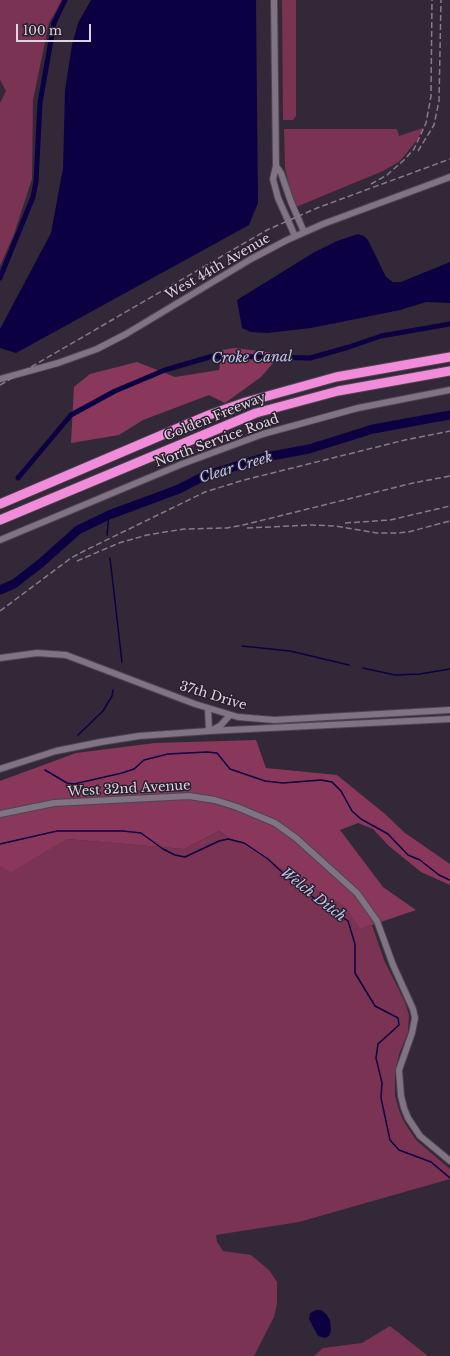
<!DOCTYPE html>
<style>
body{margin:0}
#map{position:relative;width:450px;height:1356px;overflow:hidden;background:#332837;font-family:"Libre Baskerville",serif}
canvas{display:block}
.scale{position:absolute;left:16px;top:24px;width:75px;height:18px;box-sizing:border-box;border:2px solid #ddd6e0;border-top:0;padding-left:5px;font-size:12px;line-height:14px;white-space:nowrap;color:#ddd6e0;-webkit-text-stroke:3px #291f2d;paint-order:stroke}
</style>
<div id="map">
<canvas width="450" height="1356"></canvas>
<div class="scale">100 m</div>
</div>
<script>
const context = document.querySelector('canvas').getContext('2d');
context.lineJoin = 'round';
function paint(path, color) { context.fillStyle = color; context.fill(path, 'evenodd'); }
const shape = rows => new Path2D(rows.map(r => 'M' + r).join(''));
function trace(path, color, width, dash) { context.strokeStyle = color; context.lineWidth = width; context.lineCap = dash ? 'butt' : 'round'; context.setLineDash(dash || []); context.stroke(path); }
function write(font, color, halo, rows, align = 'center') {
  context.font = font + ' "Libre Baskerville",serif'; context.lineWidth = 3; context.setLineDash([]); context.textBaseline = 'middle'; context.strokeStyle = halo; context.fillStyle = color; for (const [text, x, y, turn = 0] of rows) {
    context.save(); context.translate(x, y); context.rotate((+turn || 0) * Math.PI / 180); context.textAlign = isNaN(turn) ? turn : align; if (halo) context.strokeText(text, 0, 0); context.fillText(text, 0, 0); context.restore();
  }
}
paint(shape([
 [0,0,62,0,49,23,33,100,32,179,14,234,0,266,0,103,6,91,0,80],
 [282,0,296,0,296,116,293,120,283,120],
 [423,128,417,140,400,161,383,171,296,207,289,186,285,168,284,129,397,129,399,136],
 [219,831,347,907,360,929,372,925,384,960,405,1002,409,1015,408,1033,399,1054,395,1075,395,1096,399,1110,404,1122,416,1140,450,1169,450,1179,299,1222,216,1235,217,1242,223,1251,251,1255,269,1270,277,1282,277,1304,274,1317,254,1356,0,1356,0,867,10,871,67,839,184,849],
 [390,1326,428,1356,314,1356,323,1348,362,1343]
]), '#7a3352');
paint(shape([
 [235,348,281,354,261,377,225,403,209,395,143,420,119,435,71,443,74,387,90,374,137,362,175,377,219,370,222,350],
 [256,740,266,768,337,775,385,814,405,833,450,864,450,885,421,872,389,846,373,829,358,823,340,830,383,887,416,910,360,929,346,907,219,831,184,849,67,839,11,872,0,867,0,781,76,753,155,743]
]), '#89385c');
paint(shape([
 [91,0,256,0,258,203,249,225,16,353,0,348,0,329,51,233,63,168,65,90,72,45,78,23],
 [358,234,364,236,368,240,386,277,393,282,401,282,450,262,450,303,426,302,400,310,311,328,267,333,251,332,242,328,237,300,313,253,337,241],
 [316,1310,321,1310,326,1314,330,1320,331,1331,329,1336,325,1338,318,1336,309,1319,310,1313]
]), '#0c0042');
trace(shape([
 [107,535,109,515],
 [110,558,122,662],
 [242,646,290,651,349,665],
 [363,668,395,675,420,674,450,669],
 [78,735,103,711,112,696,113,690],
 [45,770,67,783,74,784,122,773,134,769,144,760,168,754,207,752,217,753,230,769,265,781,283,783,321,780,332,782,341,791,352,811,361,819,388,834,408,855,420,860,439,875,450,880],
 [0,844,57,831,123,831,141,833,163,849,175,855,185,857,219,841,228,839,244,843,268,859,298,887,348,921,355,944,355,973,375,1006,398,1018,399,1025,378,1044,376,1058,382,1083,381,1098,390,1140,399,1150,431,1162,450,1178]
]), '#0c0042', 1.5);
trace(shape([
 [0,278,33,197,36,182,40,103,54,23,65,0],
 [18,478,71,415,115,391,165,370,213,356,310,358,349,347,381,336,450,324]
]), '#0c0042', 5);
trace(shape([
 [0,590,14,584,41,563,78,530,109,515,179,489,204,476,266,457,309,449,373,429,450,415]
]), '#0c0042', 9);
const minor = shape([
 [274,0,276,166,273,179,278,198,295,236],
 [276,166,281,173,291,202,304,232],
 [0,379,58,363,97,349,126,334,251,259,287,240,323,224,450,177],
 [0,540,182,464,263,434,358,408,450,390],
 [0,658,37,653,66,655,195,704,238,717,274,720,450,710],
 [212,730,220,726,230,715],
 [209,731,450,719],
 [0,769,56,751,101,742,139,736,209,731,208,709],
 [0,814,54,803,189,796,215,800,237,807,275,823,296,838,357,893,377,921,393,965,413,1009,415,1018,412,1033,399,1070,401,1096,404,1108,408,1118,420,1136,450,1161]
]);
const highway = shape([
 [0,504,209,415,246,402,336,377,450,357],
 [0,520,256,413,338,391,450,371]
]);
trace(minor, '#4d4450', 8);
trace(highway, '#4d4450', 11);
trace(minor, '#7f7384', 6);
trace(highway, '#f18cdb', 9);
trace(shape([
 [418,151,434,125,439,101,441,0],
 [371,184,387,175,404,160,414,149,426,123,431,96,432,0],
 [0,385,267,230,317,208,450,159],
 [345,523,390,520,450,506],
 [247,528,311,525,335,526,377,533,396,533,408,532,450,521],
 [77,561,119,543,147,535,184,529,227,528,243,525,413,483,450,476],
 [0,611,71,558,86,550,205,492,244,480,405,440,450,431]
]), '#857c89', 1.5, [6, 3]);
write('13px', '#ddd6e0', '#291f2d', [
 ["West 44th Avenue",218,267,-30],
 ["Golden Freeway",215,417,-22],
 ["North Service Road",217,441,-20],
 ["37th Drive",213,696,17],
 ["West 32nd Avenue",129,789,-3]
]);
write('italic 14px', '#bec6ef', '#291f2d', [
 ["Croke Canal",252,358,-1],
 ["Clear Creek",236,468,-17],
 ["Welch Ditch",313,895,38]
]);
</script>
